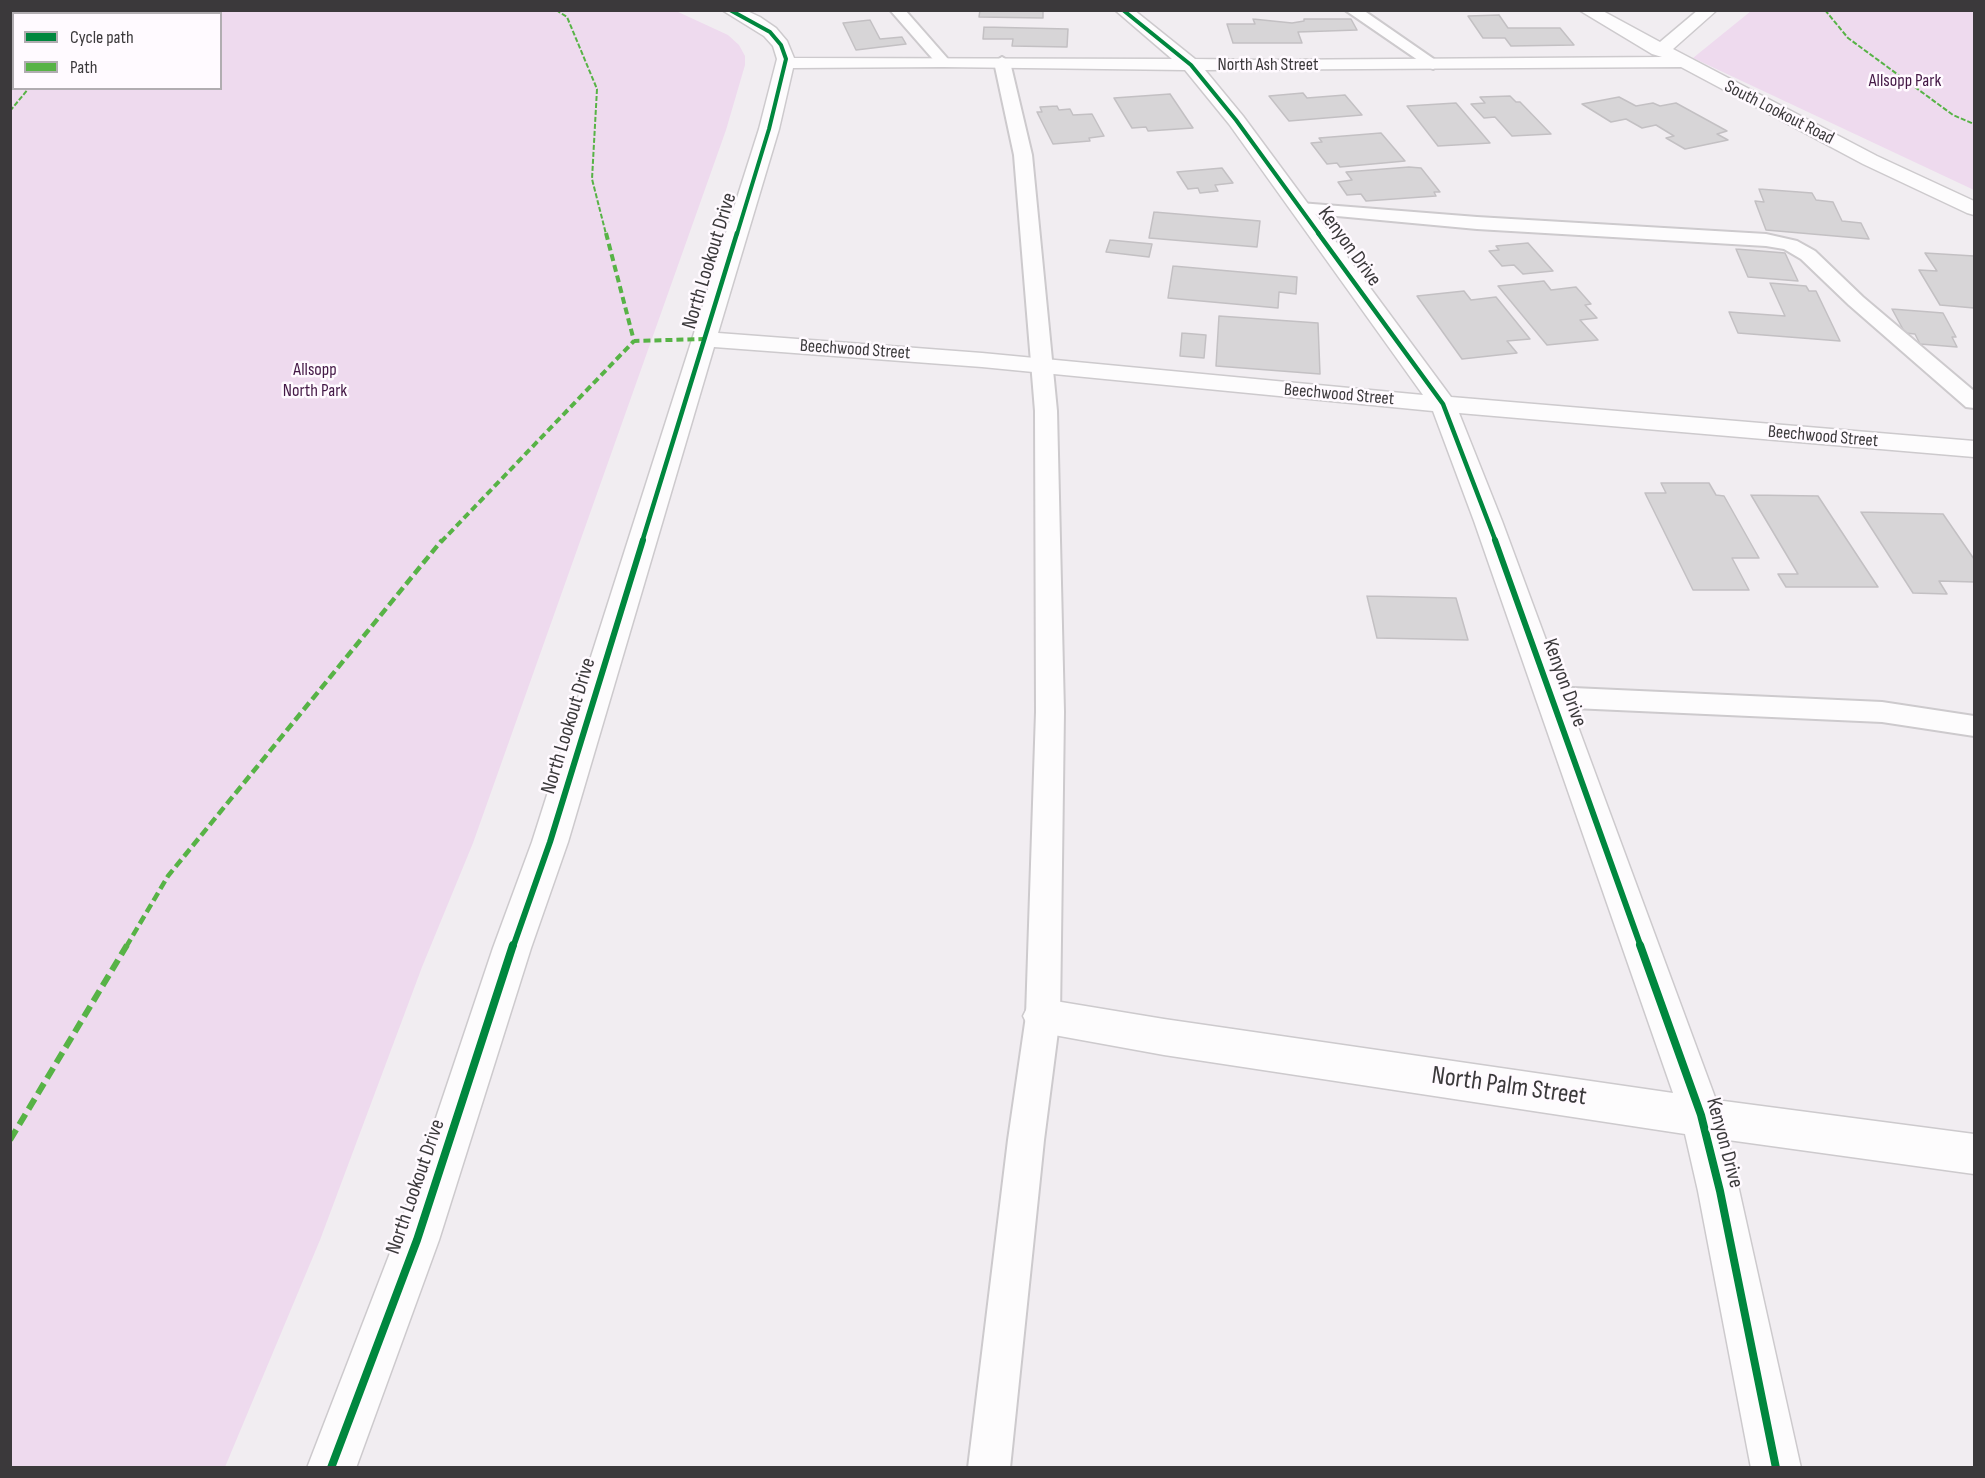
<!DOCTYPE html>
<style>
body{margin:0}
#map{position:relative;width:1985px;height:1478px;overflow:hidden;background:#f1edf1;font-family:"Sofia Sans Condensed",sans-serif}
canvas{display:block}
.frame{position:absolute;inset:0;border:12px solid #3b393b;pointer-events:none}
.legend{position:absolute;left:12px;top:12px;width:210px;height:78px;box-sizing:border-box;background:#fffaff;border:2px solid #b1adb1;margin:0;padding:8px 10px;list-style:none;font-size:18px;color:#3b393b}
.legend li{display:flex;align-items:center;gap:12px;height:30px}
.legend b{width:30px;border:2px solid #b1adb1}
</style>
<div id="map">
<canvas width="1985" height="1478"></canvas>
<div class="frame"></div>
<ul class="legend">
<li><b style="height:8px;background:#00873e"></b>Cycle path</li>
<li><b style="height:8px;background:#57b346"></b>Path</li>
</ul>
</div>
<script>
const context = document.querySelector('canvas').getContext('2d');
context.lineJoin = 'round';
function paint(path, color) { context.fillStyle = color; context.fill(path, 'evenodd'); }
const shape = rows => new Path2D(rows.map(r => 'M' + r).join(''));
function trace(path, color, width, dash) { context.strokeStyle = color; context.lineWidth = width; context.lineCap = dash ? 'butt' : 'round'; context.setLineDash(dash || []); context.stroke(path); }
function write(font, color, halo, rows, align = 'center') {
  context.font = font + ' "Sofia Sans Condensed",sans-serif'; context.lineWidth = 5; context.setLineDash([]); context.textBaseline = 'middle'; context.strokeStyle = halo; context.fillStyle = color; for (const [text, x, y, turn = 0] of rows) {
    context.save(); context.translate(x, y); context.rotate((+turn || 0) * Math.PI / 180); context.textAlign = isNaN(turn) ? turn : align; if (halo) context.strokeText(text, 0, 0); context.fillText(text, 0, 0); context.restore();
  }
}
paint(shape([
 [10,11,676,11,728,35,739,45,745,56,745,65,726,130,473,843,422,967,320,1240,225,1467,11,1467],
 [14,14,220,14,220,88,14,88],
 [1751,11,1974,11,1974,190,1693,58]
]), '#eedaee');
const building = shape([
 [980,10,1043,10,1043,18,979,17,980,10],
 [1499,15,1508,28,1560,28,1574,45,1511,46,1505,38,1483,38,1468,16,1499,15],
 [1253,19,1292,23,1304,21,1304,19,1351,19,1357,30,1298,32,1302,43,1233,43,1227,24,1255,24,1253,19],
 [870,20,880,39,902,37,906,44,856,50,843,23,870,20],
 [984,27,1068,29,1067,47,1012,46,1013,39,983,39,984,27],
 [1303,93,1307,98,1345,95,1362,115,1289,121,1269,96,1303,93],
 [1170,94,1193,128,1148,131,1146,127,1132,128,1114,98,1170,94],
 [1510,96,1516,102,1520,102,1551,134,1512,136,1495,117,1484,118,1471,104,1485,103,1480,97,1510,96],
 [1619,97,1636,106,1653,103,1660,106,1676,103,1727,131,1717,134,1728,140,1685,149,1666,138,1674,136,1656,125,1642,128,1626,119,1611,122,1582,104,1619,97],
 [1456,103,1490,143,1438,146,1407,106,1456,103],
 [1057,106,1059,110,1070,109,1073,115,1092,114,1104,136,1089,138,1090,141,1053,144,1037,112,1042,112,1040,107,1057,106],
 [1381,133,1405,161,1340,167,1337,163,1327,164,1311,143,1322,142,1319,138,1381,133],
 [1409,167,1421,168,1440,192,1434,192,1436,196,1366,201,1361,194,1347,195,1338,182,1352,180,1346,172,1409,167],
 [1222,168,1233,183,1215,185,1218,191,1200,193,1198,188,1188,189,1177,172,1222,168],
 [1759,189,1812,193,1816,200,1833,202,1842,221,1861,223,1869,239,1766,230,1755,201,1764,202,1759,189],
 [1154,212,1260,221,1257,247,1149,238,1154,212],
 [1110,240,1152,244,1149,257,1106,252,1110,240],
 [1528,243,1553,271,1523,274,1514,265,1502,266,1489,251,1499,250,1496,246,1528,243],
 [1736,249,1785,253,1798,281,1748,277,1736,249],
 [1925,253,1974,256,1974,308,1940,305,1919,270,1937,271,1925,253],
 [1173,266,1297,277,1296,294,1279,292,1278,308,1168,298,1173,266],
 [1544,281,1551,290,1576,287,1591,304,1585,305,1597,318,1580,320,1598,340,1547,345,1498,286,1544,281],
 [1770,283,1806,286,1809,291,1816,291,1840,341,1738,333,1729,312,1785,316,1770,283],
 [1464,291,1471,300,1496,297,1530,339,1507,341,1517,353,1462,359,1417,296,1464,291],
 [1892,309,1943,313,1956,337,1952,337,1957,347,1920,344,1915,334,1905,333,1892,309],
 [1219,316,1318,323,1320,374,1216,366,1219,316],
 [1182,333,1206,335,1204,358,1180,356,1182,333],
 [1661,483,1709,483,1716,495,1724,496,1759,558,1732,558,1749,590,1693,590,1645,493,1666,493,1661,483],
 [1751,495,1818,496,1878,587,1786,587,1778,574,1798,574,1751,495],
 [1861,512,1943,514,1974,559,1974,582,1939,581,1947,594,1913,593,1861,512],
 [1367,596,1456,598,1468,640,1377,638,1367,596]
]);
paint(building, '#d7d5d7');
trace(building, '#c3c0c3', 1.5);
const lane = shape([
 [890,10,905,10,948,59,951,62,948,65,938,65,890,10],
 [1345,10,1363,10,1441,64,1433,69,1428,67,1345,10],
 [1002,57,1010,62,1032,155,1057,411,1064,712,1060,1016,1044,1140,1010,1468,968,1468,1008,1140,1026,1016,1036,712,1035,411,1014,155,994,62,1002,57],
 [1300,203,1477,217,1766,234,1797,241,1815,251,1863,297,1974,391,1974,408,1966,407,1849,305,1801,259,1784,249,1766,246,1477,229,1294,212,1291,208,1294,204,1300,203],
 [1551,687,1882,702,1974,716,1974,736,1882,722,1551,707,1541,704,1537,697,1541,690,1551,687]
]);
const street = shape([
 [722,10,745,10,760,17,776,28,787,41,794,58,1172,59,1115,10,1134,10,1195,59,1264,60,1662,57,1652,54,1579,10,1601,10,1660,42,1698,10,1717,10,1673,49,1877,156,1974,201,1974,215,1967,213,1863,164,1681,67,1205,70,1243,116,1451,397,1974,441,1974,457,1459,413,1502,521,1716,1100,1974,1134,1974,1174,1728,1140,1801,1468,1751,1468,1698,1191,1685,1134,1164,1055,1043,1033,1029,1028,1023,1016,1029,1004,1043,999,1164,1019,1673,1093,1474,521,1433,411,982,367,714,347,568,842,531,948,439,1240,356,1468,307,1468,395,1240,493,948,532,842,759,129,777,59,773,46,764,36,722,10],
 [943,67,1185,70,1229,124,1423,395,982,353,718,333,779,129,793,68,943,67]
]);
trace(lane, '#cdcacd', 4);
trace(street, '#cdcacd', 3);
paint(lane, '#fdfcfd');
paint(street, '#fdfcfd');
trace(shape([
 [56,10,56,14],
 [556,10,567,17,597,89,592,179,606,234],
 [1825,10,1848,38,1953,115,1974,124],
 [10,111,29,88]
]), '#57b346', 2, [5, 2]);
trace(shape([
 [606,233,634,341,703,339],
 [441,542,634,341]
]), '#57b346', 4, [7, 4]);
trace(shape([
 [126,947,168,876,442,540]
]), '#57b346', 4.5, [9, 4.5]);
trace(shape([
 [10,1140,127,945]
]), '#57b346', 6, [12, 6]);
trace(shape([
 [730,10,770,32,781,45,786,59,769,129,737,234],
 [1123,10,1191,65,1236,120,1319,234]
]), '#00873e', 4);
trace(shape([
 [1318,233,1443,404,1496,542],
 [642,542,737,233]
]), '#00873e', 4.5);
trace(shape([
 [1495,540,1641,947],
 [513,947,550,842,643,540]
]), '#00873e', 6);
trace(shape([
 [1640,945,1701,1115,1720,1191,1776,1468],
 [331,1468,417,1240,513,945]
]), '#00873e', 8);
write('18px', '#3b393b', '#fffaff', [
 ["North Ash Street",1268,65],
 ["South Lookout Road",1779,113,27],
 ["Beechwood Street",855,350,4],
 ["Beechwood Street",1339,395,5],
 ["Beechwood Street",1823,437,5]
]);
write('18px', '#441946', '#fffaff', [
 ["Allsopp Park",1905,81],
 ["Allsopp",315,370],
 ["North Park",315,391]
]);
write('21px', '#3b393b', '#fffaff', [
 ["Kenyon Drive",1349,247,54],
 ["North Lookout Drive",710,261,-73],
 ["Kenyon Drive",1564,683,70],
 ["North Lookout Drive",569,726,-73],
 ["Kenyon Drive",1724,1143,75],
 ["North Lookout Drive",416,1187,-71]
]);
write('26px', '#3b393b', '#fffaff', [
 ["North Palm Street",1509,1087,8]
]);
</script>
